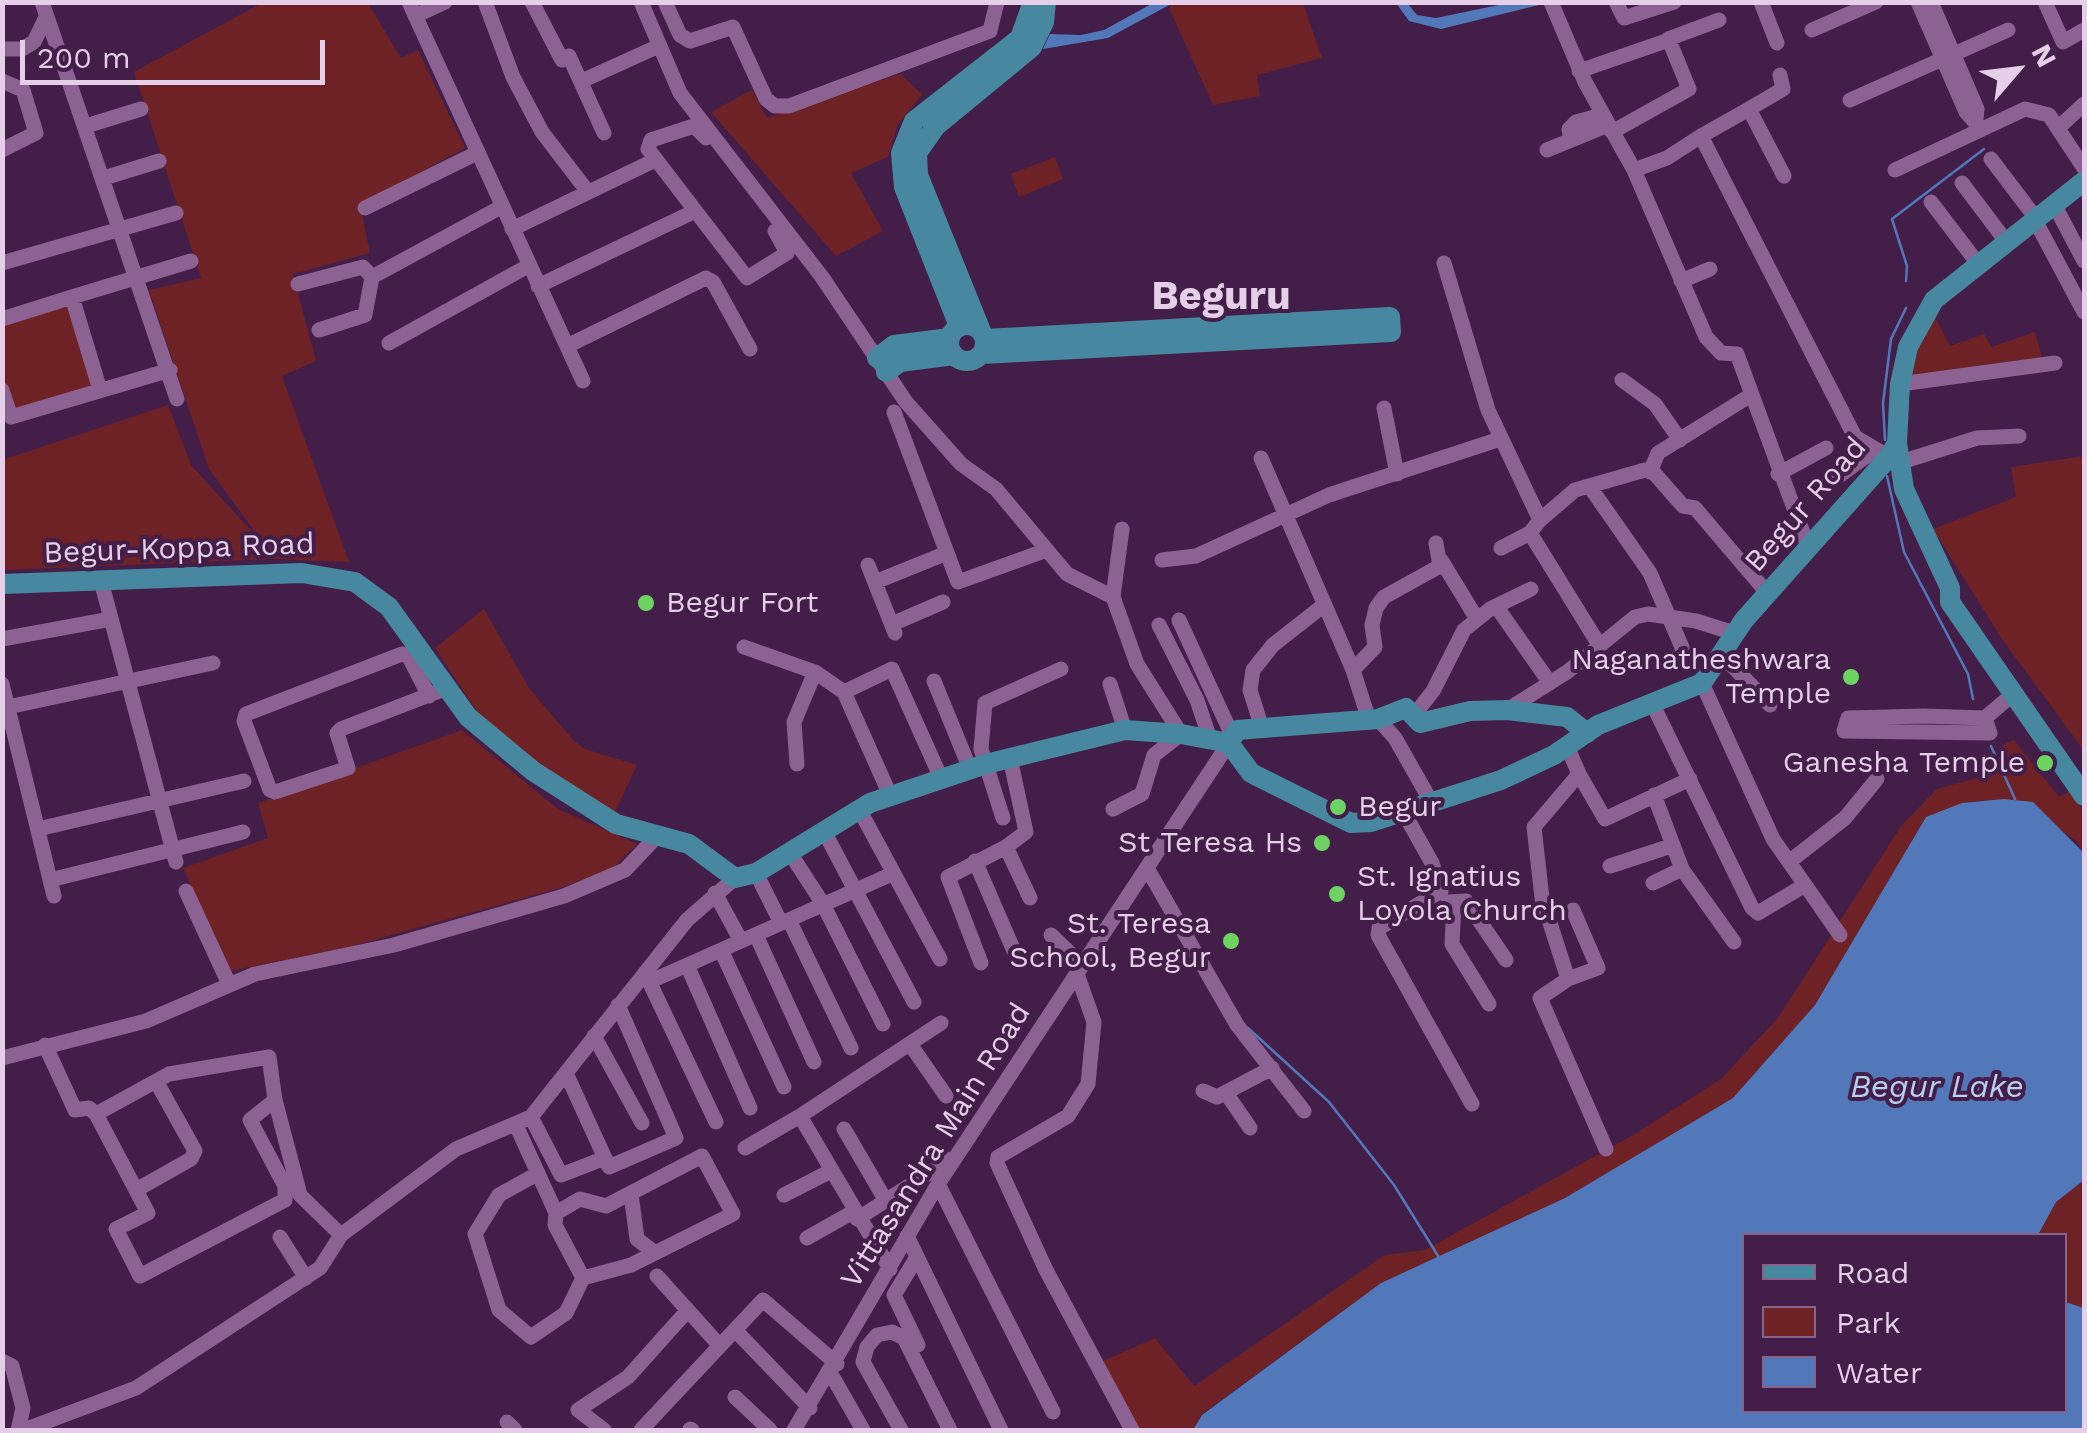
<!DOCTYPE html>
<style>
body{margin:0}
#map{position:relative;width:2087px;height:1433px;overflow:hidden;background:#431e49;font-family:"Work Sans",sans-serif}
canvas{display:block}
.frame{position:absolute;inset:0;border:5px solid #e5cfe9;pointer-events:none}
.legend{position:absolute;left:1742px;top:1233px;width:325px;height:180px;box-sizing:border-box;background:#431e49;border:2px solid #846589;margin:0;padding:12px 18px;list-style:none;font-size:30px;color:#e5cfe9}
.legend li{display:flex;align-items:center;gap:20px;height:50px}
.legend b{width:50px;border:2px solid #846589}
.north{position:absolute;left:1967px;top:20px;width:100px;height:100px;-webkit-text-stroke:8px #431e49;paint-order:stroke;rotate:62deg;font-size:28px;font-weight:700;line-height:40px;text-align:center;color:#e5cfe9}
.north::after{content:'';display:block;margin:auto;width:35px;height:45px;background:#e5cfe9;clip-path:polygon(50% 0,100% 100%,50% 72%,0 100%)}
.scale{position:absolute;left:20px;top:40px;width:305px;height:45px;box-sizing:border-box;border:5px solid #e5cfe9;border-top:0;padding-left:12px;font-size:30px;line-height:35px;white-space:nowrap;color:#e5cfe9;-webkit-text-stroke:8px #431e49;paint-order:stroke}
</style>
<div id="map">
<canvas width="2087" height="1433"></canvas>
<div class="frame"></div>
<ul class="legend">
<li><b style="height:12px;background:#4788a0"></b>Road</li>
<li><b style="height:28px;background:#6e2225"></b>Park</li>
<li><b style="height:28px;background:#5378ba"></b>Water</li>
</ul>
<div class="north">N</div>
<div class="scale">200 m</div>
</div>
<script>
const context = document.querySelector('canvas').getContext('2d');
context.lineJoin = 'round';
function paint(path, color) { context.fillStyle = color; context.fill(path, 'evenodd'); }
const shape = rows => new Path2D(rows.map(r => 'M' + r).join(''));
function trace(path, color, width, dash) { context.strokeStyle = color; context.lineWidth = width; context.lineCap = dash ? 'butt' : 'round'; context.setLineDash(dash || []); context.stroke(path); }
function write(font, color, halo, rows, align = 'center') {
  context.font = font + ' "Work Sans",sans-serif'; context.lineWidth = 8; context.setLineDash([]); context.textBaseline = 'middle'; context.strokeStyle = halo; context.fillStyle = color; for (const [text, x, y, turn = 0] of rows) {
    context.save(); context.translate(x, y); context.rotate((+turn || 0) * Math.PI / 180); context.textAlign = isNaN(turn) ? turn : align; if (halo) context.strokeText(text, 0, 0); context.fillText(text, 0, 0); context.restore();
  }
}
paint(shape([
 [1173,2,1303,3,1322,58,1257,75,1260,96,1213,105,1169,8],
 [262,3,368,3,401,58,418,50,465,148,360,205,370,253,293,274,316,361,282,376,349,562,275,559,3,570,2,460,168,405,191,465,266,547,209,469,149,290,201,278,134,72],
 [900,74,922,94,897,126,888,157,851,173,883,231,836,256,711,112,752,90,767,118],
 [1055,157,1063,179,1019,197,1011,174],
 [76,289,108,391,8,422,3,404,2,313],
 [1933,313,1950,346,1984,334,1991,347,2035,332,2043,361,1906,381,1913,353],
 [2084,456,2084,751,2002,639,1933,529,2016,497,2011,467],
 [484,609,529,688,573,740,585,749,637,765,615,812,577,792,484,722,435,648],
 [462,730,558,809,637,844,612,869,560,888,349,947,230,971,183,868,268,838,258,803],
 [2014,740,2059,797,2070,791,2084,812,2084,853,2076,841,2018,800,1975,801,1926,817,1815,1005,1733,1098,1565,1198,1381,1283,1202,1414,1193,1430,1138,1430,1099,1363,1155,1338,1194,1386,1385,1255,1425,1250,1635,1134,1721,1079,1778,1018,1901,826,1937,789,2010,769,2002,745],
 [2084,1180,2084,1308,2065,1302,2064,1236,2038,1236,2056,1202]
]), '#6e2225');
paint(shape([
 [1155,2,1173,3,1108,38,1043,49,1050,34,1081,35,1104,30],
 [1396,3,1407,3,1417,15,1436,18,1508,3,1543,4,1441,29,1409,21],
 [2004,799,2033,802,2084,853,2084,1180,2056,1202,2038,1235,1744,1236,1744,1410,2064,1410,2065,1302,2084,1308,2084,1430,1193,1430,1202,1415,1381,1283,1565,1198,1733,1098,1815,1005,1926,817,1962,803]
]), '#5378ba');
trace(shape([
 [1906,281,1907,266,1892,219,1984,149],
 [1885,440,1883,403,1891,339,1906,308],
 [1887,476,1904,552,1968,674,1973,699],
 [1991,746,2015,799],
 [1248,1028,1329,1102,1394,1185,1440,1259]
]), '#5378ba', 2.5);
trace(shape([
 [42,2,177,399],
 [409,2,583,381],
 [485,2,513,77,542,132,588,192],
 [532,2,562,60,569,56,604,133],
 [641,2,680,93,822,277,906,402,961,464,996,489,1067,574,1113,597,1137,664,1181,734,1154,755,1142,794,1113,809],
 [665,2,680,35,690,41,733,27,766,99,775,106,789,106,990,31,997,2],
 [1551,2,1585,82,1634,170,1667,158,1701,136,1855,437,1889,457],
 [1616,2,1624,18,1674,2],
 [1761,2,1777,43],
 [1918,2,1966,112,1981,129],
 [1931,2,1977,109,1976,119],
 [2045,2,2063,42,2084,30],
 [415,16,445,2],
 [1812,30,1876,2],
 [1668,39,1719,20],
 [2,49,22,49,34,42,46,17],
 [1579,71,1669,40,1689,89,1612,132],
 [586,79,659,46],
 [2,81,23,90,36,133,2,150],
 [1850,100,2008,30],
 [1749,109,1783,89,1780,75],
 [86,126,141,109],
 [2058,128,2084,104],
 [1701,136,1749,109,1784,176],
 [706,138,694,126,651,140,648,149,747,278,787,253,775,231],
 [1571,140,1569,129,1576,122,1602,115],
 [1547,150,1608,125],
 [1991,159,2038,221],
 [1634,170,1706,337,1721,353,1737,354,1809,549],
 [1895,170,2025,109,2049,115,2084,168],
 [104,178,159,161],
 [1962,183,2008,244],
 [1931,202,1979,265],
 [2055,206,2084,261],
 [365,208,477,153],
 [2036,222,2084,312],
 [512,229,649,163],
 [2,263,176,213],
 [1444,263,1488,410,1540,520,1530,533,1598,643],
 [1681,281,1710,269],
 [298,284,363,267,372,277,501,207],
 [538,286,689,214],
 [72,297,191,261],
 [2,319,72,297,100,390],
 [319,330,365,315,372,277],
 [389,343,528,266],
 [567,346,706,278,713,282,750,349],
 [1622,380,1655,404,1680,440],
 [1900,384,2055,363],
 [2,390,11,417,170,370],
 [1384,408,1397,474],
 [894,412,958,582,1047,550],
 [1261,458,1353,670],
 [1898,463,1977,438,2019,436],
 [1650,472,1658,453,1751,395],
 [1778,474,1826,448],
 [1839,476,1875,450],
 [1590,487,1650,573,1684,652],
 [1540,520,1575,490,1645,470,1654,473,1683,506,1695,508,1769,595],
 [1501,548,1530,533],
 [1162,560,1196,556,1329,495,1500,439],
 [1441,560,1477,619],
 [868,565,895,633],
 [101,581,176,862],
 [875,582,947,553],
 [1113,597,1122,529],
 [1496,606,1550,683],
 [1179,620,1232,735],
 [892,624,943,602],
 [1159,625,1197,700,1210,739],
 [2,639,111,619],
 [744,647,815,672,844,692,890,795],
 [1724,657,1770,705],
 [934,681,970,769],
 [1702,683,1773,839,1840,935],
 [2,684,54,896],
 [1110,684,1125,730],
 [844,692,892,669,941,778],
 [429,696,408,655,402,654,246,714,244,721,270,790,275,792,348,768,337,733,341,729,447,688],
 [1652,703,1752,908,1758,913,1805,885],
 [8,707,213,663],
 [1507,710,1567,672,1635,617,1648,614,1696,621,1734,633],
 [1415,714,1433,691,1464,630,1490,609,1531,589],
 [1924,716,1985,718,1990,733,1844,731,1848,718,1924,716],
 [1985,718,2012,695],
 [1378,719,1395,738,1433,805],
 [1369,720,1353,670,1375,647,1372,625,1376,608,1384,597,1440,566,1436,543],
 [1262,728,1250,690,1253,670,1273,645,1324,605],
 [1567,746,1579,774,1534,827,1542,898,1568,979],
 [797,764,794,722,815,672],
 [1579,774,1605,819,1690,779],
 [1654,795,1682,869,1734,942],
 [859,809,940,959],
 [1404,813,1432,863,1441,891,1379,928,1378,935,1472,1104],
 [1003,818,981,749,985,703,1061,669],
 [38,829,244,781],
 [824,831,914,1002],
 [1006,847,1030,898],
 [790,853,823,904,883,1024],
 [975,861,1014,951],
 [1789,862,1845,818,1877,779],
 [1610,866,1671,846],
 [1147,868,1237,1025,1304,1111],
 [756,873,781,923],
 [50,880,243,832],
 [1653,883,1682,869],
 [186,891,229,984],
 [715,893,741,941],
 [1448,902,1466,901,1506,960],
 [1454,904,1452,944,1489,1004],
 [1573,910,1598,968,1568,979,1540,998,1606,1149],
 [789,920,851,1048],
 [756,935,814,1062],
 [1051,935,1082,965],
 [721,950,784,1087],
 [981,963,948,877,1006,847,1026,832,1010,758],
 [687,965,750,1108],
 [1077,974,1094,1022,1088,1084,1068,1116,998,1157,997,1163,1046,1270,1132,1430],
 [647,977,716,1122],
 [649,982,892,874],
 [594,1036,642,1123],
 [910,1044,946,1096],
 [45,1045,75,1110,89,1108,96,1114,148,1213,116,1229,140,1276,285,1200,285,1186,250,1120,275,1100],
 [2,1058,146,1021,255,974,394,945,564,896,625,870,657,836],
 [566,1073,609,1167,676,1138,618,1005],
 [1203,1091,1217,1097,1272,1068],
 [1226,1093,1250,1128],
 [96,1114,169,1074,269,1057,275,1100,300,1195,341,1235],
 [531,1117,561,1175,605,1158],
 [516,1125,556,1213,580,1199,606,1206,702,1156,733,1214,631,1265,583,1278,566,1313,531,1337,499,1310,475,1234,499,1195,537,1174],
 [844,1129,886,1201],
 [745,1148,800,1116],
 [938,1184,1053,1412],
 [136,1190,191,1159,195,1151,156,1081],
 [631,1194,637,1239,655,1253],
 [784,1195,831,1171],
 [556,1213,555,1225,583,1278],
 [857,1219,951,1159],
 [907,1236,1001,1430],
 [280,1237,306,1278],
 [807,1238,853,1212],
 [917,1257,894,1295,918,1345],
 [890,1269,800,1116,941,1023],
 [657,1276,720,1346],
 [735,1330,810,1408],
 [2,1361,12,1366,23,1408,18,1430],
 [831,1374,863,1430],
 [735,1397,770,1430],
 [507,1422,515,1430],
 [690,1429,692,1430],
 [24,1430,136,1388,320,1268,341,1235,456,1149,531,1117,687,920,735,878],
 [604,1430,578,1410,628,1377,688,1310],
 [641,1430,763,1300,837,1364],
 [794,1430,938,1184,1229,743],
 [901,1430,863,1362,867,1347,877,1335,892,1332,904,1338,950,1430]
]), '#8b6292', 15);
trace(shape([
 '949 343a18 18 0 1 1 36 0a18 18 0 1 1-36 0Z',
 [959,326,904,187,901,153,914,121,1020,38,1033,2],
 [981,331,918,175,917,153,936,126,1032,47,1044,22,1046,2],
 [982,354,1391,332,1390,317,985,339],
 [877,358,894,345,950,338],
 [886,372,900,362,954,355],
 [1897,443,1904,489,1950,588,1950,602,2084,796],
 [2,584,302,573,355,582,389,607,468,717,533,771,616,824,689,844,735,878,756,873,870,803,986,764,1125,730,1181,734,1229,743],
 [1229,743,1251,773,1351,823,1371,822,1501,780,1554,755,1598,725,1702,683,1744,620,1889,457,1897,443,1900,384,1908,347,1934,300,2084,181],
 [1229,743,1237,730,1378,719,1406,708,1420,723,1470,711,1507,710,1567,717,1587,733]
]), '#4788a0', 20);
for (const [x, y, r, color] of [
 [646,603,10,"#6dd361"],
 [1851,677,10,"#6dd361"],
 [2045,763,10,"#6dd361"],
 [1338,807,10,"#6dd361"],
 [1322,843,10,"#6dd361"],
 [1337,894,10,"#6dd361"],
 [1231,941,10,"#6dd361"]
]) { const dot = new Path2D(); dot.arc(x, y, r, 0, 2 * Math.PI); context.fillStyle = color; context.fill(dot); trace(dot, '#431e49', 4); }
write('30px', '#e5cfe9', '#431e49', [
 ["Begur Road",1806,505,-49],
 ["Begur-Koppa Road",179,549,-2],
 ["Vittasandra Main Road",936,1146,-58]
]);
write('30px', '#e5cfe9', '#431e49', [
 ["Begur Fort",666,603,"left"],
 ["Naganatheshwara",1831,660],
 ["Temple",1831,694],
 ["Ganesha Temple",2025,763],
 ["Begur",1358,807,"left"],
 ["St Teresa Hs",1302,843],
 ["St. Ignatius",1357,877,"left"],
 ["Loyola Church",1357,911,"left"],
 ["St. Teresa",1211,924],
 ["School, Begur",1211,958]
], 'right');
write('italic 32px', '#b9cef3', '#431e49', [
 ["Begur Lake",1937,1088]
]);
write('bold 40px', '#e5cfe9', '#431e49', [
 ["Beguru",1221,297]
]);
</script>
